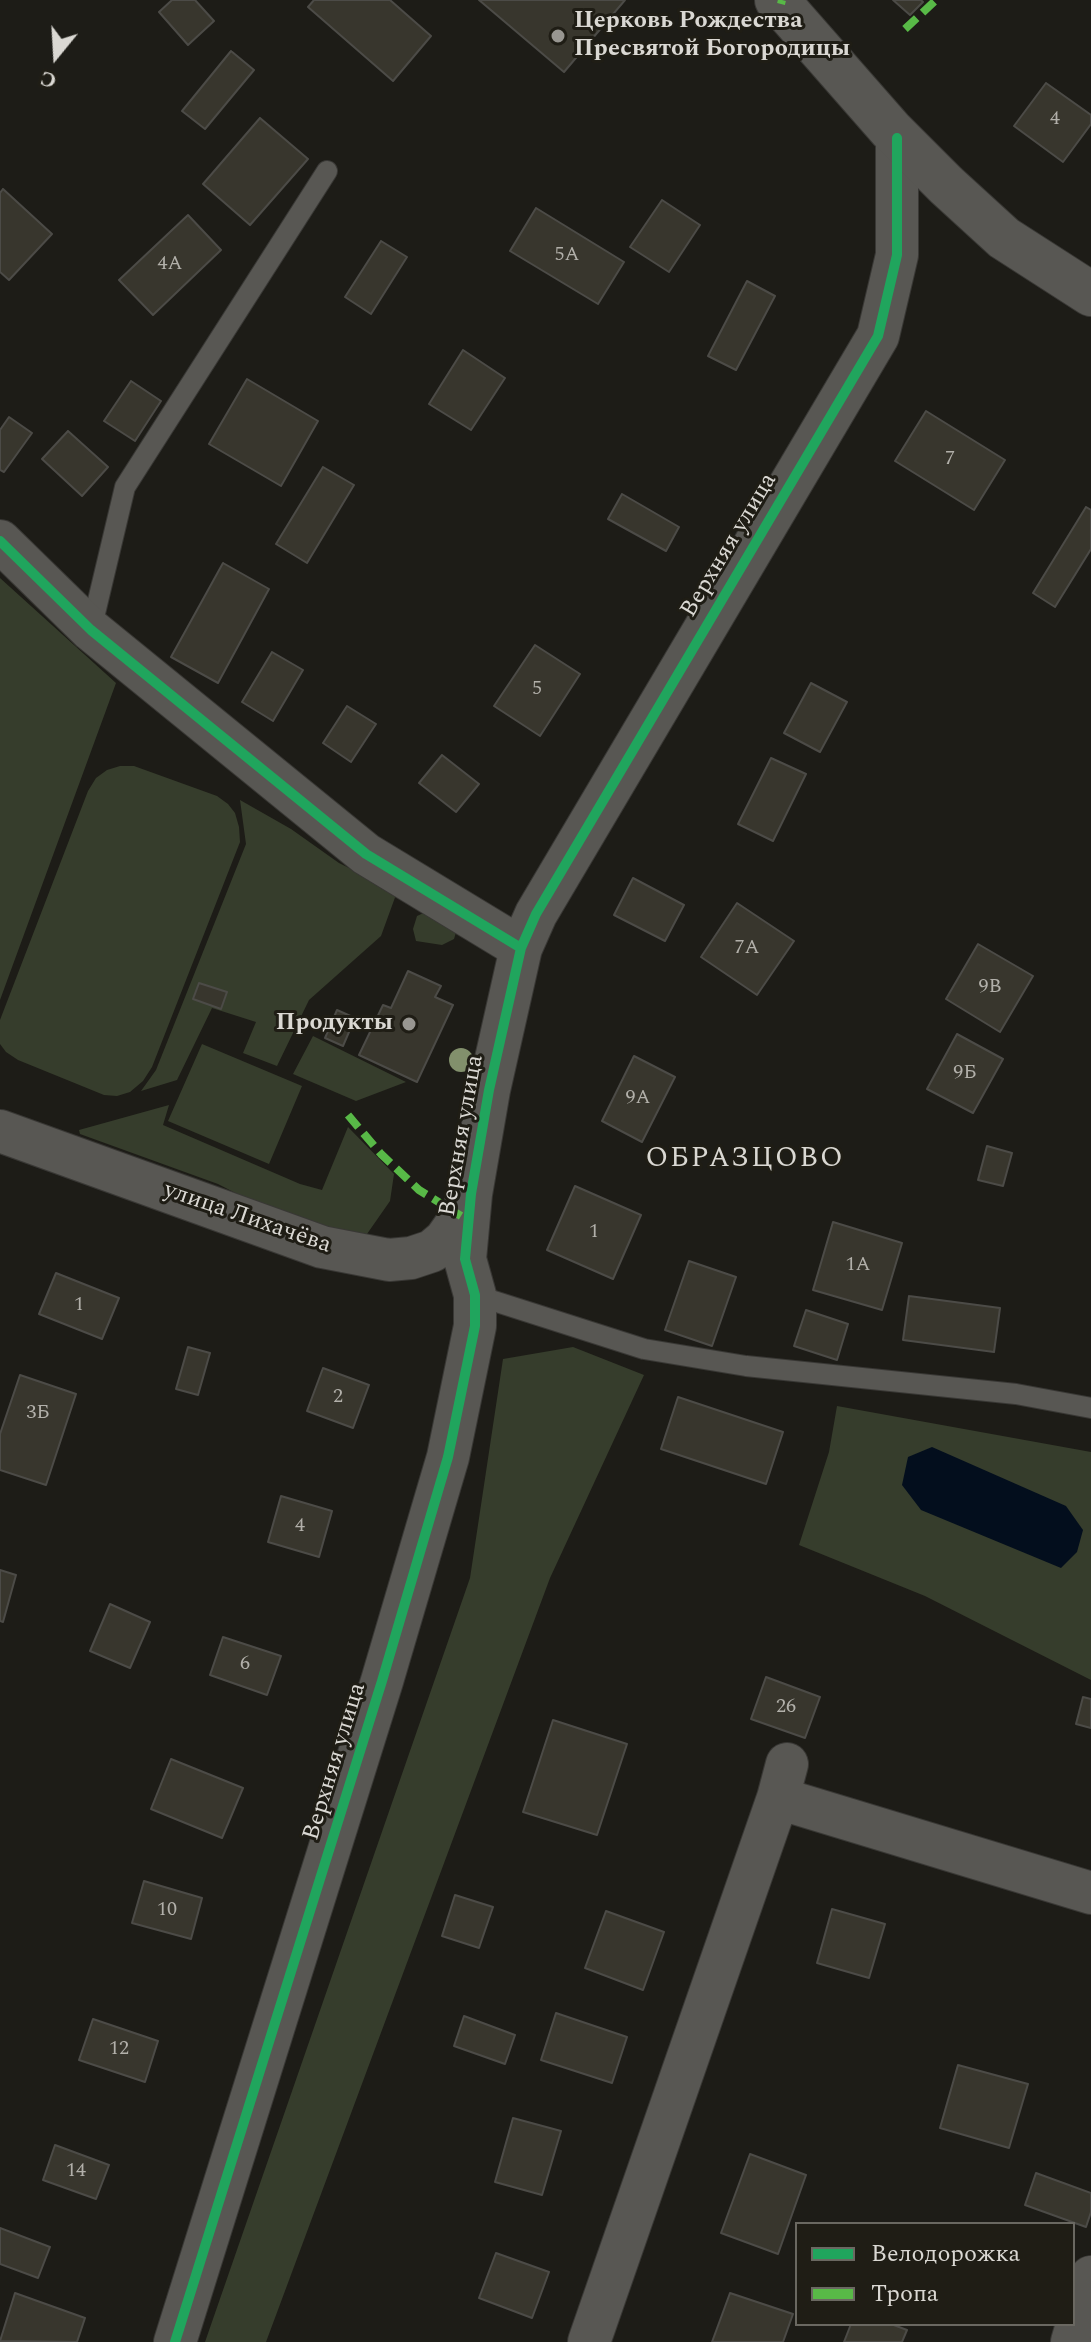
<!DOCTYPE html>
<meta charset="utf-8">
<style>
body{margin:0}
#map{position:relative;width:1091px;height:2342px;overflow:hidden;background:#1d1c17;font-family:Spectral,serif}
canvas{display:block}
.legend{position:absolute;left:795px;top:2222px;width:280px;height:104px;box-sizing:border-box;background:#1f1d15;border:2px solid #6a6861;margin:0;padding:10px 14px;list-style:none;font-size:24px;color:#dad8d3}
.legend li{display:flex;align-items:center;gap:16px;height:40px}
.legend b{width:40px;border:2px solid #6a6861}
.north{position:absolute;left:16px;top:16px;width:80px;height:80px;-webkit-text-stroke:6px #1f1d15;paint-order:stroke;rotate:198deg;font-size:22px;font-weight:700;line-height:32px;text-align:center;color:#dad8d3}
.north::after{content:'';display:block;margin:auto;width:28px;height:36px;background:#dad8d3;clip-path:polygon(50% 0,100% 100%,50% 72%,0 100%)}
</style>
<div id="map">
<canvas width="1091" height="2342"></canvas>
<ul class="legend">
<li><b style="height:10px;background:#20a55d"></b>Велодорожка</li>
<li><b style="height:10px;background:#58b947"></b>Тропа</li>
</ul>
<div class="north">С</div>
</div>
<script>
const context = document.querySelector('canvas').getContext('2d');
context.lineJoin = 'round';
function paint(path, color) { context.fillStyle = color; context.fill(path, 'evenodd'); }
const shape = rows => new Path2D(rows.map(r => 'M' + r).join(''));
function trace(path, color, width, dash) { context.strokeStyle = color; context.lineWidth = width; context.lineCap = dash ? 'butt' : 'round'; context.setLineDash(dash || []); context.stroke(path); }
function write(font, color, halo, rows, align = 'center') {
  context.font = font + ' Spectral,serif'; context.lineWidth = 6; context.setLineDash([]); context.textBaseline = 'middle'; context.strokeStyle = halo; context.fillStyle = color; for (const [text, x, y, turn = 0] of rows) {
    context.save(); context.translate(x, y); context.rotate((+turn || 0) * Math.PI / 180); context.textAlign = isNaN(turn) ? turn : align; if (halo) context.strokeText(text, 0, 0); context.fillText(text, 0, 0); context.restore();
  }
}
paint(shape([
 [0,578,116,683,0,1000],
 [120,766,134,766,217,796,228,804,235,813,239,827,240,842,152,1067,143,1081,130,1092,117,1096,104,1095,18,1060,6,1052,0,1044,0,1020,88,791,96,778,107,770],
 [240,800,291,829,339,863,397,892,381,936,309,1000,277,1066,243,1053,256,1022,212,1008,177,1080,141,1091,156,1070,246,844],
 [430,910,458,926,454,939,442,945,416,941,413,929,417,916],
 [313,1036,406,1082,356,1101,293,1074],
 [202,1044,302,1086,269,1164,168,1121],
 [169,1105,163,1125,300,1184,322,1190,348,1127,394,1174,390,1201,367,1234,346,1235,247,1199,218,1184,80,1134,79,1130],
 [573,1347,644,1375,550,1578,266,2342,205,2342,470,1578,503,1359],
 [837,1406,1091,1452,1091,1680,925,1596,799,1545,829,1452]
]), '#363d2c');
paint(shape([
 [932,1447,1066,1506,1083,1530,1077,1552,1061,1568,921,1510,902,1485,908,1457]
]), '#030e1d');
const building = shape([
 [172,0,195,0,214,21,188,45,159,12,172,0],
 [314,0,390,0,431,36,393,81,308,7,314,0],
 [479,0,625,0,564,72,479,0],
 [893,0,921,0,923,2,910,15,893,0],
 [231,51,254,70,205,129,182,111,231,51],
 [1046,83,1091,115,1091,124,1063,162,1014,126,1046,83],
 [260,118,308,159,250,225,203,184,260,118],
 [3,189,52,234,9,280,0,272,0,193,3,189],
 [662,200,700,225,669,272,630,247,662,200],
 [536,208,624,262,598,304,510,251,536,208],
 [188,215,221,250,153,315,119,280,188,215],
 [381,241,407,257,371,314,345,297,381,241],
 [747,281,775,296,736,370,708,356,747,281],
 [463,350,505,378,471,430,429,404,463,350],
 [247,379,318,421,281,486,209,444,247,379],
 [131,381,161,401,135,441,104,421,131,381],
 [926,411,1005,460,974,510,895,461,926,411],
 [9,417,32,433,4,472,0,470,0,430,9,417],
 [68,431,108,467,82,496,42,459,68,431],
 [323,467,354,485,307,563,276,544,323,467],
 [622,494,679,527,666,551,608,519,622,494],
 [1086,507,1091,510,1091,549,1055,607,1033,593,1086,507],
 [223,563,269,589,218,683,171,657,223,563],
 [535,645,580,674,540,736,494,706,535,645],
 [272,652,303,670,273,721,242,702,272,652],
 [811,683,847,702,820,752,784,733,811,683],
 [347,706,376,724,351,762,323,743,347,706],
 [442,755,479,784,456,812,419,783,442,755],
 [771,758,806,774,773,841,738,824,771,758],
 [633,878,684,905,665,941,614,915,633,878],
 [737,903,794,941,757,995,701,957,737,903],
 [978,944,1033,976,1000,1032,946,999,978,944],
 [408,971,441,986,435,997,453,1005,417,1082,359,1055,383,1005,391,1008,408,971],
 [199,983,227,992,221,1009,193,999,199,983],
 [337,1010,355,1018,343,1046,325,1038,337,1010],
 [957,1034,1003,1059,973,1113,927,1089,957,1034],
 [634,1056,675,1077,642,1142,602,1121,634,1056],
 [987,1146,1012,1153,1003,1186,978,1180,987,1146],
 [575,1186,641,1215,613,1279,547,1250,575,1186],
 [833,1222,902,1243,882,1310,813,1290,833,1222],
 [689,1261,736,1277,712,1346,665,1330,689,1261],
 [56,1273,119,1298,102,1339,39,1314,56,1273],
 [909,1296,1000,1308,994,1352,903,1340,909,1296],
 [806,1310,848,1324,837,1360,794,1346,806,1310],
 [188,1347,210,1353,198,1395,176,1389,188,1347],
 [323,1368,369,1385,353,1428,307,1411,323,1368],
 [20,1375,76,1394,46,1485,0,1470,0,1434,20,1375],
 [678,1397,783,1432,766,1484,661,1449,678,1397],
 [281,1496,332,1511,319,1557,268,1542,281,1496],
 [0,1570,16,1575,3,1622,0,1621,0,1570],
 [110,1604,150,1622,130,1668,90,1651,110,1604],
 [223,1637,281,1656,267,1695,210,1675,223,1637],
 [766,1677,820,1697,805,1738,751,1719,766,1677],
 [1083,1697,1091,1699,1091,1728,1076,1724,1083,1697],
 [553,1720,627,1744,597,1835,523,1812,553,1720],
 [171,1759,243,1788,222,1838,151,1809,171,1759],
 [144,1881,202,1898,191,1939,132,1923,144,1881],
 [455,1895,493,1907,479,1948,442,1936,455,1895],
 [832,1909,885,1924,869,1978,817,1963,832,1909],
 [606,1911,664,1932,643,1990,585,1968,606,1911],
 [556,2013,627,2037,612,2083,541,2060,556,2013],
 [464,2016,515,2035,505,2064,454,2046,464,2016],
 [93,2019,158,2041,145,2082,79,2060,93,2019],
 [958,2065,1028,2084,1009,2148,940,2128,958,2065],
 [513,2118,561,2131,542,2195,495,2182,513,2118],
 [55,2145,109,2165,96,2199,43,2180,55,2145],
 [750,2154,806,2175,778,2254,721,2233,750,2154],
 [1036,2173,1091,2193,1091,2212,1086,2227,1025,2205,1036,2173],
 [0,2228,50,2247,38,2278,0,2264,0,2228],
 [496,2253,549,2272,532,2318,479,2298,496,2253],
 [15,2293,85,2318,77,2342,0,2341,15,2293],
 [730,2293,793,2314,783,2342,712,2342,730,2293],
 [851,2324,891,2324,907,2330,902,2342,844,2342,851,2324]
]);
paint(building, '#38362d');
trace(building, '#4c4b47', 2);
const lane = shape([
 [91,630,125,487,327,171],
 [475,1295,644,1349,746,1366,1016,1394,1091,1408]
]);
const street = shape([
 [0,541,91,630,366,854,521,948],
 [0,1131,322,1247,389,1260,411,1258,432,1251,445,1240,457,1223,468,1199],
 [787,1764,778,1798,1091,1893],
 [175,2342,382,1681,448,1457,475,1326,475,1295,465,1259,471,1194,489,1090,521,948,536,914,878,336,897,255,897,138],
 [589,2342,778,1798],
 [1072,2342,1091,2277]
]);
const secondary = shape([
 [777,0,891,130,946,185,1004,238,1091,294]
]);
trace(lane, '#393835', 22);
trace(street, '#393835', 44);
trace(secondary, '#393835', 46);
trace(lane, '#585753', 20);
trace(street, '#585753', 42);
trace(secondary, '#585753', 44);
trace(shape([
 [781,4,782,0],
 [905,29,936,0],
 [348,1115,381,1154,419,1190,461,1216]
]), '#58b947', 8, [16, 8]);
trace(shape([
 [0,541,91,630,366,854,521,948],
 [175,2342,382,1681,448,1457,475,1326,475,1295,465,1259,471,1194,489,1090,521,948,536,914,878,336,897,255,897,138]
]), '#20a55d', 10);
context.fillStyle = '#82906c';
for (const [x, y] of [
 [461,1060]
]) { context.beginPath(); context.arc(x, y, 12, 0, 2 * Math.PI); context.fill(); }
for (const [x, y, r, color] of [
 [558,36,8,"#989691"],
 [409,1024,8,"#989691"]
]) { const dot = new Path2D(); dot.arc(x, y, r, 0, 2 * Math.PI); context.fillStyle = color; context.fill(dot); trace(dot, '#1f1d15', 3); }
write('20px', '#b2b0aa', null, [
 ["4",1055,120],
 ["5А",567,256],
 ["4А",170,265],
 ["7",950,460],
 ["5",537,690],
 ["7А",747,949],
 ["9В",990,988],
 ["9Б",965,1074],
 ["9А",638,1099],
 ["1",594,1233],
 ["1А",858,1266],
 ["1",79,1306],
 ["2",338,1398],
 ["3Б",38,1414],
 ["4",300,1527],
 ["6",245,1665],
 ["26",786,1708],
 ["10",167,1911],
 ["12",119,2050],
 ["14",76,2172]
]);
write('bold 24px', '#dad8d3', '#1f1d15', [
 ["Церковь Рождества",574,22],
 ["Пресвятой Богородицы",574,50],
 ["Продукты",393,1024,"right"]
], 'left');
write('24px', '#dad8d3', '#1f1d15', [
 ["Верхняя улица",730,546,-59],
 ["Верхняя улица",463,1136,-80],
 ["улица Лихачёва",247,1219,19],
 ["Верхняя улица",336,1762,-73]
]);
context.letterSpacing = '2px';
write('28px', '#dad8d3', '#1f1d15', [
 ["ОБРАЗЦОВО",745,1161]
]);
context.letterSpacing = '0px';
</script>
